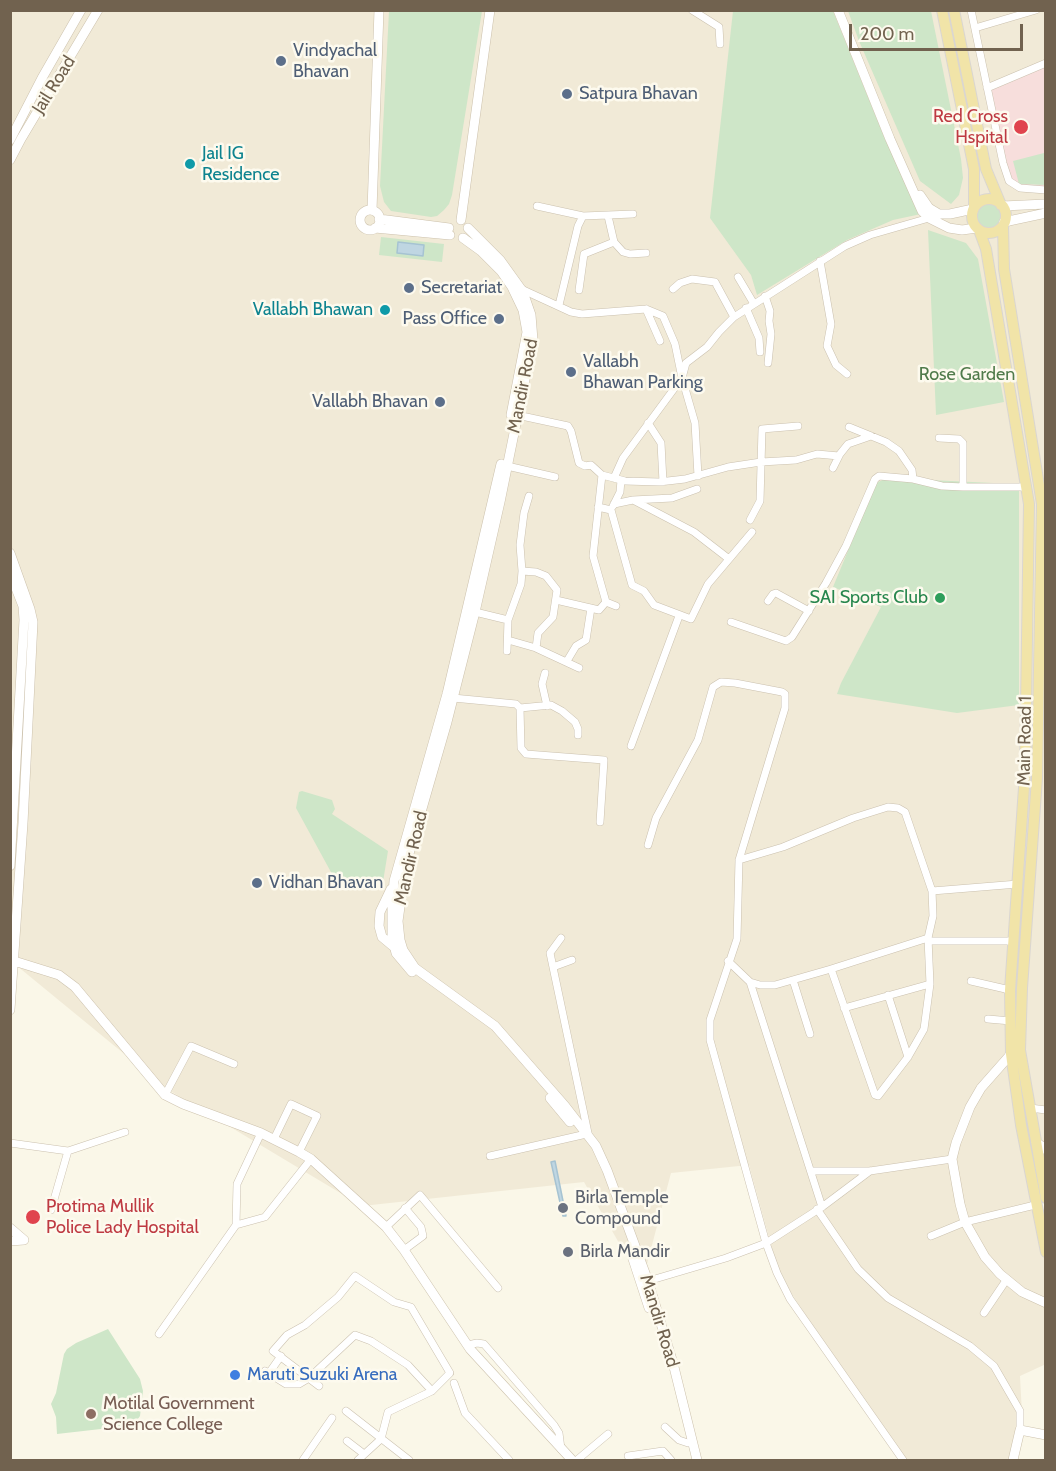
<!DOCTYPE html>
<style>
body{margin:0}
#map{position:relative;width:1056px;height:1471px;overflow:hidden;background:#faf7e8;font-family:Cabin,sans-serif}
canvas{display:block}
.frame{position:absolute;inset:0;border:12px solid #71624f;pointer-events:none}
.scale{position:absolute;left:849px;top:24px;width:174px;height:27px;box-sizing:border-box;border:3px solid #71624f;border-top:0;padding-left:8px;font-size:18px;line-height:21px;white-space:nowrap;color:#71624f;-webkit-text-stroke:4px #fdfaee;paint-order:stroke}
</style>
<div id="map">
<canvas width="1056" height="1471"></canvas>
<div class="frame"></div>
<div class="scale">200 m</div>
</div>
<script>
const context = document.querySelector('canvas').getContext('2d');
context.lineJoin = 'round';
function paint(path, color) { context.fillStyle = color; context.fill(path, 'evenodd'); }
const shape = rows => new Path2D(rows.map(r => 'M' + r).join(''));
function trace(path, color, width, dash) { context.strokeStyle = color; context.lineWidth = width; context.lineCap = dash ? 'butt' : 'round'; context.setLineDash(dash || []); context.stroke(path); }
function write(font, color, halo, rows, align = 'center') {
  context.font = font + ' Cabin,sans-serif'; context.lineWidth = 5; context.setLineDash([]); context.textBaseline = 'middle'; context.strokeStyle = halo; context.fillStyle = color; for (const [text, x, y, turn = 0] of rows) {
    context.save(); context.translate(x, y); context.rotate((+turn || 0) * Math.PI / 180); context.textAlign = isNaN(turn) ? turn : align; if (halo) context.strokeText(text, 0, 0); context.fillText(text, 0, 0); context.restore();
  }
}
paint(shape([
 [10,11,1045,11,1045,1197,1027,1145,1045,1216,1046,1364,1020,1376,1023,1434,1015,1460,899,1460,779,1274,749,1165,671,1173,642,1283,584,1182,362,1206,167,1089,11,961]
]), '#f1ead7');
paint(shape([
 [1045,66,1045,188,1022,186,1011,180,1004,164,989,90]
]), '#f7dedc');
paint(shape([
 [389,11,482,11,452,195,449,204,444,210,437,216,431,217,391,211,384,202,380,186],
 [733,11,833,11,885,139,921,214,893,220,847,240,757,295,751,275,710,218],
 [848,11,931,11,961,159,963,178,959,195,951,204,920,181,859,41],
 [1044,153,1045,185,1019,184,1013,161],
 '976 216a13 13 0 1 1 26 0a13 13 0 1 1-26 0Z',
 [928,230,966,243,978,259,1004,402,936,415],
 [381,237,444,244,442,262,379,255],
 [887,478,1015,484,1019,491,1019,705,957,713,837,694,841,683,881,607,833,587,876,483],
 [1045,570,1046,764,1044,765],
 [302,791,332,800,335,809,332,814,388,851,382,888,332,874,296,808,299,792],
 [108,1329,140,1379,143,1391,140,1416,135,1423,127,1426,57,1434,56,1417,51,1404,56,1393,64,1354,67,1349,76,1343]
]), '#cee6c8');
const water = shape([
 [398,242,424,245,423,256,397,253,398,242],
 [555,1161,566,1216,563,1216,551,1162,555,1161]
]);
paint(water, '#bfd6e2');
trace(water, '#a6c3d2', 1.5);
const street = shape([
 [692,10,719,27,720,44],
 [971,10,1003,163,1009,181,1020,188,1046,190],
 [975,28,1036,10],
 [987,88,1046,63],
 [537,206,583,216],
 [614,242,623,252,630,254,646,253],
 [820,261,831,324,827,346,836,365,847,374],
 [738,277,754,304],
 [521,289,571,312,582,314,646,309,663,316,675,344,682,378,695,423,698,476],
 [673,289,680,283,692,279,715,282,734,317],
 [579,290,584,254,614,242,608,216],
 [765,296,770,311,769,321,771,334,768,363],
 [559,305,578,226,583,216,633,214],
 [746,308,759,338,760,352],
 [646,309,660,341],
 [517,415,568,426,571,431,579,463,585,466,591,465,602,475,625,481,659,482,685,479,728,467,761,462,796,460,817,454,839,456],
 [648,423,661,443,663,482],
 [849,427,886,442,899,451,912,470,913,479],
 [939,438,959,439,963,443,963,487],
 [507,466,555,477],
 [833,468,840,454,848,444,871,436],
 [602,475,593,556,606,602],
 [614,478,623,458,682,378,686,363,707,347,719,332,734,317,845,246,870,235,929,218],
 [633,500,672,498,697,489],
 [614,504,633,500,694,532,729,559],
 [613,506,620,492,621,480],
 [598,507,611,510,632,585,644,591,654,605,691,619,708,584,752,532],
 [750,520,760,501,762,429,798,426],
 [522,571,536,572,546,576,557,590,553,617,538,633,536,648],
 [556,600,599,610,606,602,616,606],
 [768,601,773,594,776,593,809,611],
 [475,612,508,620],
 [731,622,786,641,792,637,826,583,846,546,875,479,879,476,913,479,942,486,963,487,1026,487],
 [508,640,536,648,579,668],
 [507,651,508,620,521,584,522,571,520,545,524,513,529,496],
 [567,661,576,646,586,640,591,608],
 [545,673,542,684,547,706],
 [453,698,516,704,520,708,521,748,526,754,604,760,600,822],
 [520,708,551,705,562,711,575,722,578,729,578,735],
 [631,746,679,616],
 [648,845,656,818,698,740,713,687,721,682,735,683,782,692,785,694,785,708,739,860,737,939,710,1020,710,1040,766,1243,777,1273,790,1299,903,1460],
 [739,860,783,847,853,818,888,807,898,808,905,812,932,891,933,916,928,938,930,984,924,1029,908,1057,878,1096,875,1095,831,969],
 [932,891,1018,884],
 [561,938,550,953,588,1133],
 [928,941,1014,941],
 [728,961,750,982,760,985,775,985,831,969,928,938],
 [553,967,572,960],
 [793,980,810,1034],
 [971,981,1010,990],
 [750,982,822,1207],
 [888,995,908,1057],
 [844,1008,930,984],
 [988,1019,1011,1021],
 [165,1095,191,1046,234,1064],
 [1030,1108,1046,1110],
 [274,1139,291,1104,317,1116,299,1152],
 [1035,1141,1044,1146,1046,1151],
 [10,1143,68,1151,125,1132],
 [490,1156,582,1135],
 [811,1171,870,1171,952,1159],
 [817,1209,858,1269,888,1298,970,1346,994,1366,1020,1411,1020,1430],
 [51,1210,68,1151],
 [236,1225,265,1217,311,1159],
 [386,1227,420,1195,498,1288],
 [931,1236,965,1222,1035,1205],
 [404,1250,423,1236,421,1227,405,1208],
 [648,1281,726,1258,766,1243,822,1207,870,1171],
 [984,1313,1007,1279],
 [159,1334,236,1225,237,1184,261,1133],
 [468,1345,477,1343,484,1344,554,1425,559,1433,561,1449],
 [265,1371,286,1384,299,1384,309,1378,355,1335,371,1341,408,1365,432,1391],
 [269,1373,281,1356],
 [454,1383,465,1413,509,1460],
 [319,1386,273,1351,287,1335,305,1325,338,1297,355,1276,394,1302,411,1307,450,1373,432,1391,388,1412,381,1439,358,1460],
 [346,1411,409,1460],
 [665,1427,679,1440,688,1443],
 [347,1441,364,1454],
 [628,1456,663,1451,671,1460],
 [303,1460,332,1418],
 [577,1460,608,1434]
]);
const secondary = shape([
 [838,10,890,139,922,211,929,218,949,228,962,230,977,228],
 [10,140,42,78,81,10],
 [10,160,21,139,98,10],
 [920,195,929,208,939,214,950,214,973,209],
 [1003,206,1046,204],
 [372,210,379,10],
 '360 220a10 10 0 1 1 20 0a10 10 0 1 1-20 0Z',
 [379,219,449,228],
 [461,220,490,10],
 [1004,222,1046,213],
 [375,228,450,235],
 [468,228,500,260,523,292,531,315,533,340,500,502,475,612,447,722,406,864,398,921,400,940,403,950,415,968,495,1026,565,1106,596,1146,607,1170,648,1281,673,1363,697,1460],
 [463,238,481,251,501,271,512,287,523,310,527,332,511,415],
 [10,553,30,609,33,622,23,823,10,1010],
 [10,573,23,606,24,620,10,866],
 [391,889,380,912,379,926,382,937,394,947],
 [14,961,59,975,75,987,165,1095,183,1104,261,1133,299,1152,311,1159,365,1208,386,1227,404,1250,470,1349,572,1460],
 [412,972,396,953,392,937,392,905,394,881,447,694,501,464],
 [1011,1054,981,1088,970,1107,956,1143,952,1159,960,1204,965,1222,985,1257,1000,1274,1022,1292,1046,1303],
 [550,1098,570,1122],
 [10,1228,24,1240],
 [10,1241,24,1240],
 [632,1256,649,1308],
 [1013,1460,1020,1430,1046,1435]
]);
const primary = shape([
 [942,10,974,169,974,206],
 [954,10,986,169,1001,205],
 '972 216a17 17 0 1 1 34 0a17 17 0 1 1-34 0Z',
 [1003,226,1004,269,1042,504,1037,778,1022,988,1020,1050,1046,1198],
 [979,230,986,249,1029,504,1025,773,1010,990,1011,1054,1021,1125,1046,1252]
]);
trace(street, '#cbc1af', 8);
trace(secondary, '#cdc2ad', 10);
trace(primary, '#dad6d1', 12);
trace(street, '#fff', 7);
trace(secondary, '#fff', 9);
trace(primary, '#f1e4a8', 10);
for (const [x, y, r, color] of [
 [281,61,6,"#5c6f8a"],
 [567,94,6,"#5c6f8a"],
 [1021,127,8,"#e0444e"],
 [190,164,6,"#0f9aa8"],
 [409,288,6,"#5c6f8a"],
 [385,310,6,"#0f9aa8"],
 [499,319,6,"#5c6f8a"],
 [571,372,6,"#5c6f8a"],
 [440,402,6,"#5c6f8a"],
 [940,598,6,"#2e9e5b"],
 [257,883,6,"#5c6f8a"],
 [563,1208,6,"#6b7280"],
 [33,1217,8,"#e0444e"],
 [568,1252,6,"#6b7280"],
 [235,1375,6,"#3f7fe0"],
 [91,1414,6,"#8d6e63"]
]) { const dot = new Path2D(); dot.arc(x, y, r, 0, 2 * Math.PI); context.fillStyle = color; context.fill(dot); trace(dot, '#fdfaee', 2); }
write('18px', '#4e5e75', '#fdfaee', [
 ["Vindyachal",293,51],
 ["Bhavan",293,72],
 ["Satpura Bhavan",579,94],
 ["Secretariat",421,288],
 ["Pass Office",487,319,"right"],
 ["Vallabh",583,362],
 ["Bhawan Parking",583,383],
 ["Vallabh Bhavan",428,402,"right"],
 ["Vidhan Bhavan",269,883]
], 'left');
write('18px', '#71624f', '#fdfaee', [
 ["Jail Road",54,85,-58],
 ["Mandir Road",523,386,-79],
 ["Main Road 1",1025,741,-89],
 ["Mandir Road",411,858,-77],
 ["Mandir Road",659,1321,73]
]);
write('18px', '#be3a42', '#fdfaee', [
 ["Red Cross",1008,117],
 ["Hspital",1008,138],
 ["Protima Mullik",46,1207,"left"],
 ["Police Lady Hospital",46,1228,"left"]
], 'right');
write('18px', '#0d838f', '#fdfaee', [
 ["Jail IG",202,154],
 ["Residence",202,175],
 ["Vallabh Bhawan",373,310,"right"]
], 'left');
write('18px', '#507b4b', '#fdfaee', [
 ["Rose Garden",967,375]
]);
write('18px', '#27864d', '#fdfaee', [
 ["SAI Sports Club",928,598]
], 'right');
write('18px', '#5b616d', '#fdfaee', [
 ["Birla Temple",575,1198],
 ["Compound",575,1219],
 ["Birla Mandir",580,1252]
], 'left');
write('18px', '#366cbe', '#fdfaee', [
 ["Maruti Suzuki Arena",247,1375]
], 'left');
write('18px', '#785e54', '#fdfaee', [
 ["Motilal Government",103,1404],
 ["Science College",103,1425]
], 'left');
</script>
